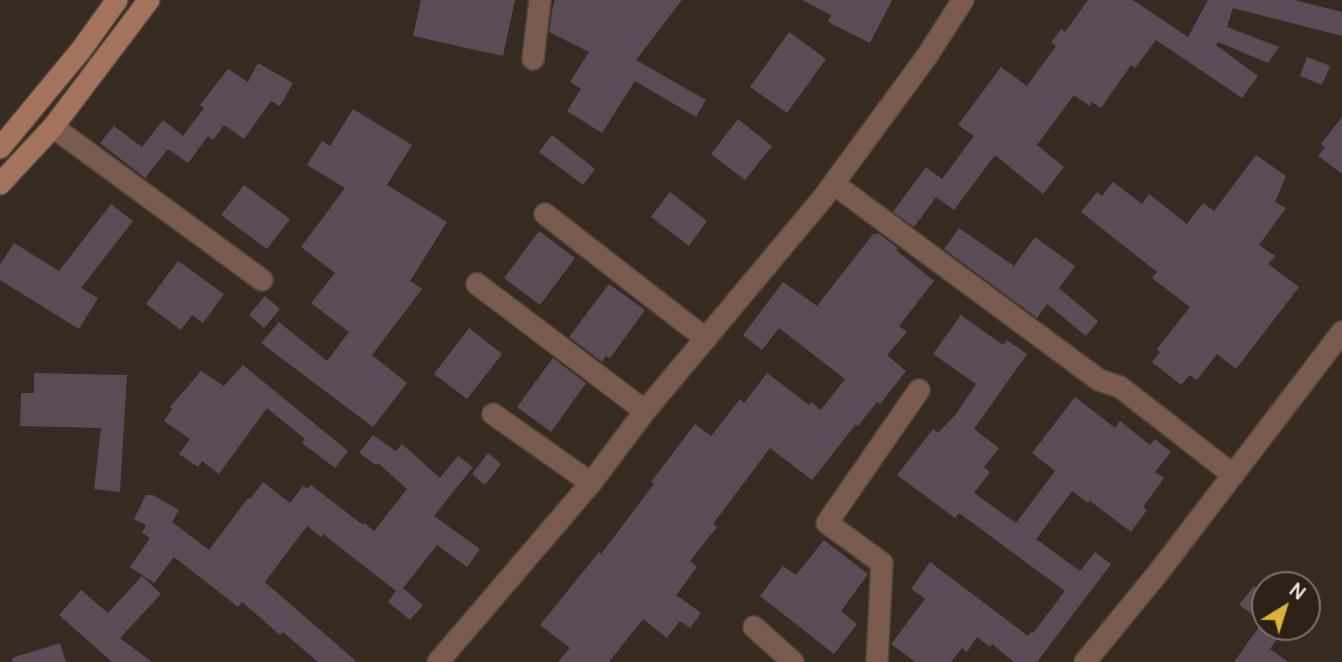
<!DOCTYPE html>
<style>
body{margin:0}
#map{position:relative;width:1342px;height:662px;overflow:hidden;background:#362b20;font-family:Manrope,sans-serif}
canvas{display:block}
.north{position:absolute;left:1251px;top:571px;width:70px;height:70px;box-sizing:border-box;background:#2c2117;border:2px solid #7b7169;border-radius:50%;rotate:38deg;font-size:19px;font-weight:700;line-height:28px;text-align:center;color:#f1eae3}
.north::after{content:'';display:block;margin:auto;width:24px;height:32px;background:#dcb233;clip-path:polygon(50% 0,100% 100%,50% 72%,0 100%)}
</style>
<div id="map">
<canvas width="1342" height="662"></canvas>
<div class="north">N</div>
</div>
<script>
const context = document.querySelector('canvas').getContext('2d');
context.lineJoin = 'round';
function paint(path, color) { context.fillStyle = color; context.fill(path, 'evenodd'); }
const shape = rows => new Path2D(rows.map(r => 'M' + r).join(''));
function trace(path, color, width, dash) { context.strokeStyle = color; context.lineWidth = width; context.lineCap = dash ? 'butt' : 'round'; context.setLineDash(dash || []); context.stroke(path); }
paint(shape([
 [421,0,515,0,503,56,413,36],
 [555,0,682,0,636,60,706,100,696,117,635,81,602,133,567,111,581,89,570,82,589,52,549,32,553,6],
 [802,0,892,0,870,43,828,22,831,15],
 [1088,0,1133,0,1188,37,1208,0,1294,0,1342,12,1342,36,1233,8,1227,27,1279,47,1268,63,1218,42,1216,45,1258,76,1242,98,1156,40,1135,68,1131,65,1101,108,1092,102,1090,106,1074,95,1037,145,1064,167,1043,194,995,155,954,210,936,197,914,227,893,212,926,167,942,179,974,136,958,125,1001,67,1027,86,1056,46,1051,43,1061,29,1065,32],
 [789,32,826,59,787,113,750,87],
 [1307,57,1330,66,1322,85,1300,76],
 [258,63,293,83,280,106,271,101,244,139,224,125,213,140,208,136,188,163,168,149,145,178,100,143,114,126,142,147,163,120,183,136,204,108,200,105,228,69,248,82],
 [353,109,412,145,387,185,447,222,410,281,422,289,372,355,407,383,373,427,261,343,279,322,327,361,349,332,311,303,335,273,301,247,345,188,307,165,322,141,330,146],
 [1342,117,1342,174,1318,156,1325,147,1321,144],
 [738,119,772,146,745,180,711,154],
 [552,135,595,169,583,185,539,152],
 [1256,155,1286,176,1275,202,1286,208,1259,245,1275,256,1268,264,1299,287,1236,369,1217,354,1197,380,1190,375,1181,385,1152,362,1160,352,1157,349,1190,307,1152,278,1157,272,1081,212,1097,192,1102,196,1113,182,1142,204,1149,194,1187,224,1203,203,1214,211],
 [244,185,290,219,267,249,221,215],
 [670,192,707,221,689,246,651,217],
 [111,204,133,221,81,288,98,298,79,329,0,280,0,265,14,243,59,271],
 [959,228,1014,266,1035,237,1075,266,1059,288,1098,321,1086,336,1047,304,1037,318,944,249],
 [539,231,575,258,540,305,504,278],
 [874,233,876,235,878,233,898,248,896,250,934,281,899,326,907,332,887,355,906,371,880,404,877,402,858,426,856,424,812,480,770,448,713,524,717,527,690,561,697,567,676,595,701,613,690,628,680,621,667,638,643,619,609,662,558,662,570,648,540,625,599,552,601,554,654,484,651,482,695,424,711,436,740,399,744,403,767,373,809,405,811,402,821,410,845,379,779,328,762,350,743,335,783,282,817,306],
 [178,261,224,294,203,323,192,315,181,330,146,304],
 [609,284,645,310,610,358,606,356,602,362,569,337],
 [265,296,280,309,264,328,249,315],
 [961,315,1003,345,1007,340,1027,354,974,429,999,448,984,467,990,472,974,493,1016,523,1055,471,1032,453,1075,397,1115,428,1120,421,1150,445,1155,439,1171,452,1155,472,1164,478,1143,507,1147,510,1131,532,1090,501,1088,503,1072,491,1036,539,1080,571,1095,552,1111,564,1037,662,1014,662,992,644,990,647,977,637,967,652,962,648,951,662,915,662,891,644,925,599,911,589,930,562,1028,636,1031,632,1033,633,1065,591,959,513,955,518,897,475,933,429,938,433,956,414,976,384,933,354],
 [469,328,502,354,467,399,434,374],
 [553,358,586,383,551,432,517,407],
 [243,365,348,451,335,468,302,443,305,439,267,408,219,474,202,461,198,467,179,454,190,439,164,421,172,409,170,407,201,371,224,386],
 [34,373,127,375,120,492,94,489,101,428,20,426,21,393,34,393],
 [373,435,396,451,402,444,440,478,458,456,473,467,434,516,480,549,467,567,437,545,403,588,423,605,410,620,388,602,396,591,323,534,321,537,307,526,265,582,357,662,318,662,283,632,280,635,242,602,238,607,174,557,154,583,130,567,150,538,142,533,146,525,134,519,146,495,153,495,179,510,172,522,209,550,248,498,250,499,263,482,290,503,303,486,307,489,311,485,363,525,364,523,374,531,407,489,378,463,376,465,359,453],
 [488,453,501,464,485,485,472,474],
 [824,540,868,574,841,611,857,624,834,654,760,596,783,566,796,575],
 [142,576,161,594,120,638,152,662,112,662,59,615,81,590,108,613],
 [1254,586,1265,594,1265,623,1239,605],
 [1259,627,1285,627,1270,649,1288,662,1234,662],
 [60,643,66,662,13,662,12,658]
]), '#594c57');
const street = shape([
 [533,59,540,0],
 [53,127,262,280],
 [834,184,1099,380,1120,387,1232,474],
 [545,214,706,339],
 [477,284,645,411],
 [493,414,591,483],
 [754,627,793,662],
 [438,662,591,483,645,411,823,198,927,56,963,0],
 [877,662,882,563,827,523,919,390],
 [1085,662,1158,573,1342,332]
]);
const secondary = shape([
 [0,148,81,50,117,0],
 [0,184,53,127,149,0]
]);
trace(street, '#50463b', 24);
trace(secondary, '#50463b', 24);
trace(street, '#795a4c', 21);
trace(secondary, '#a3735c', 21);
</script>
